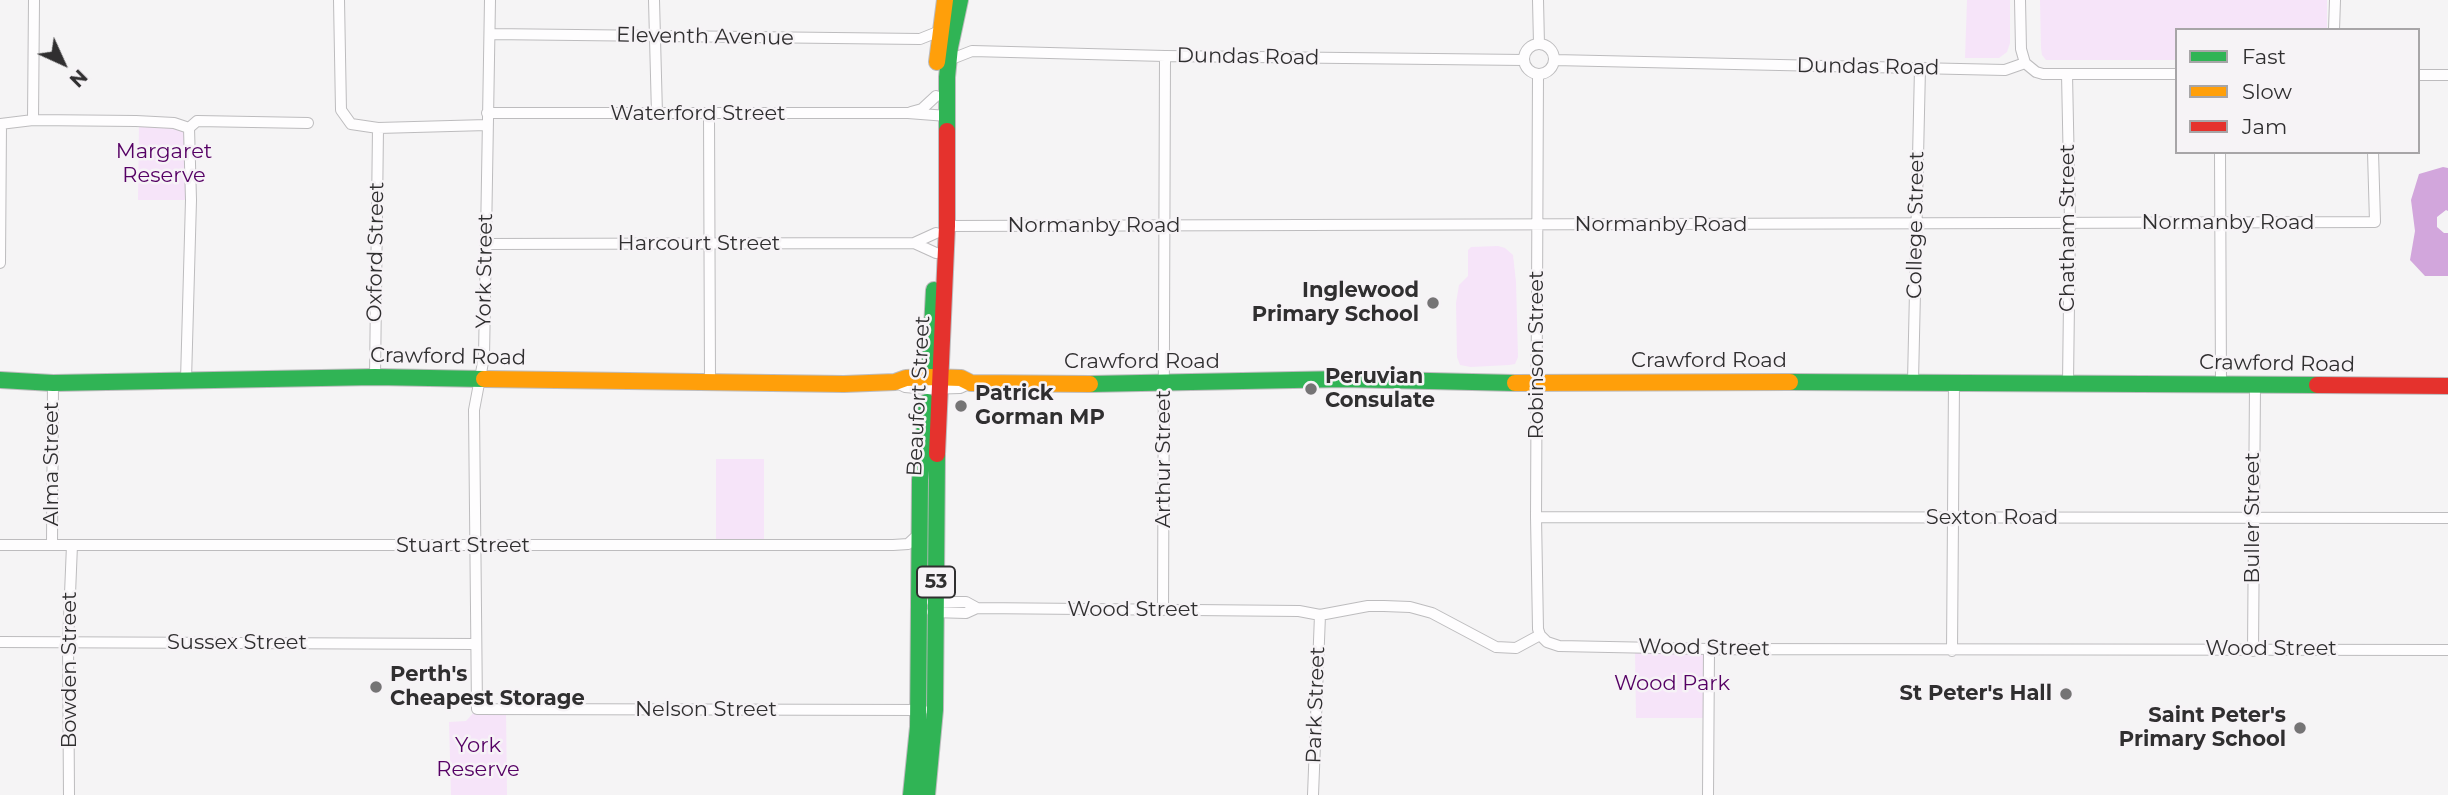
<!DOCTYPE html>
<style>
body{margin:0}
#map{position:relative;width:2448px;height:795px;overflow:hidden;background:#f5f4f5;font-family:Montserrat,sans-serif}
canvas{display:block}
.legend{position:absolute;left:2175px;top:28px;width:245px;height:126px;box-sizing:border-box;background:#f6f3f6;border:2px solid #a7a5a7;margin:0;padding:9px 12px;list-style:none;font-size:21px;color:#302f30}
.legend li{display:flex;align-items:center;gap:14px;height:35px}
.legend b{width:35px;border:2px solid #a7a5a7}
.north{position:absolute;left:28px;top:28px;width:70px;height:70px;-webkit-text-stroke:5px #f6f3f6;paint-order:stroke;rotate:135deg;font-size:19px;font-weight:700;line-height:28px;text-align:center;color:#302f30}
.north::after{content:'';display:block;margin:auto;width:24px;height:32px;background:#302f30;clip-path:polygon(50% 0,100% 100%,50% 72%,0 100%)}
</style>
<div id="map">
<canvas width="2448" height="795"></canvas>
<ul class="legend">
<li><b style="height:9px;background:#30b455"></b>Fast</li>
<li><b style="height:9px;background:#ff9f0a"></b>Slow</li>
<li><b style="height:9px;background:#e5322d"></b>Jam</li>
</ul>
<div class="north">N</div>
</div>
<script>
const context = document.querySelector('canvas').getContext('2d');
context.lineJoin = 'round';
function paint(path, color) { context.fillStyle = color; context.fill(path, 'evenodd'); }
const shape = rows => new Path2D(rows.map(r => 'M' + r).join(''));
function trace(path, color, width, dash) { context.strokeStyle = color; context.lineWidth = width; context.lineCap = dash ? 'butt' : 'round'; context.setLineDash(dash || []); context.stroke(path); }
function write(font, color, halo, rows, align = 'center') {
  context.font = font + ' Montserrat,sans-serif'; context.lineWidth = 5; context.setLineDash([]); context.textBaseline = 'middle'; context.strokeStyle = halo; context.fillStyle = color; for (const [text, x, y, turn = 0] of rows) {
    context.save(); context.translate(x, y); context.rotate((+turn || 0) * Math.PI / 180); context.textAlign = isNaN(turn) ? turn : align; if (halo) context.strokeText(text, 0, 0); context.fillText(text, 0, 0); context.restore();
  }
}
paint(shape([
 [1967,0,2010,0,2010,43,2007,52,1999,58,1965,58],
 [2040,0,2327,0,2327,30,2177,30,2177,60,2046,60,2042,55,2041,48],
 [139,123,189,128,191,200,138,200],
 [1498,246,1505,248,1513,255,1516,282,1518,357,1515,364,1509,365,1471,367,1460,365,1457,357,1456,303,1459,285,1468,276,1468,250,1471,247],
 [716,459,764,459,764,545,716,545],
 [1709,649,1708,718,1636,718,1635,651],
 [477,709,506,709,507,795,451,795,449,722,466,721]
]), '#f6e4f9');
paint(shape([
 [2443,167,2448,168,2448,211,2446,210,2437,217,2437,227,2444,233,2448,233,2448,276,2425,276,2410,260,2415,231,2411,200,2419,174]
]), '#d2a6dc');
const street = shape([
 [339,0,341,110,351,124,378,128,487,125],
 [490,0,484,357,474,410,477,709,923,710],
 [654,0,657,114],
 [1538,0,1539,44],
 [2020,0,2021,49,2025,63],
 [2334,30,2335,0],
 [490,34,920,39,940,31],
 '1524 59a15 15 0 1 1 30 0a15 15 0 1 1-30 0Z',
 [949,60,972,51,1165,56,1524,60],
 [1554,60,2005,70,2025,63],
 [2025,63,2036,72,2043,74,2177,74],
 [1538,74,1536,517,1538,629,1540,635],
 [2067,74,2070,222,2068,383],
 [2418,75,2448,75],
 [911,112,922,109,936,96],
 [487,113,908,113,947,116],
 [709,114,710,382],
 [33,120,34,0],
 [0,124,33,120,136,121,174,123,189,128,197,121,308,123],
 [2220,152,2221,385],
 [947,226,2375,222,2373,152],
 [914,243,936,233],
 [485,244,914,243,936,253],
 [0,263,1,124],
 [375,377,378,128],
 [186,380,191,200,189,128],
 [1913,381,1920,68],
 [895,382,905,387,928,389,960,388,971,383],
 [1536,517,2448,518],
 [0,545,893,545,908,544,921,532],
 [52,545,53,383],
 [932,602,966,602,977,608],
 [1163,610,1165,56],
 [932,612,966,613,977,608,1299,611,1320,615,1368,606,1384,606,1410,607,1432,613,1496,647,1516,648,1540,635],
 [1540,635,1547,642,1559,646,1709,649,2448,650],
 [0,642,475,644],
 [1952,651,1954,382],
 [2253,651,2255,385],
 [69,795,68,643,72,545],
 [1313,795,1320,615],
 [1708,795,1709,649]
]);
const fast = shape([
 [947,131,947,77,950,47,960,0],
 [930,367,934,290],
 [0,380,53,383,375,377,484,379],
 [1790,382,2317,385],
 [1090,384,1344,379,1515,383],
 [911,795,918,727,920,480,927,402],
 [927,795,935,710,937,454]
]);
const slow = shape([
 [937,62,945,0],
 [484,379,844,384,895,382,906,378,929,377,961,378,971,383,1090,384],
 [1515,383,1790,382]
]);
const jam = shape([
 [2317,385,2448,386],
 [937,454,947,226,947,131]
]);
trace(street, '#bdbcbe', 12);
trace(fast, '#bdbcbe', 18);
trace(slow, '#bdbcbe', 18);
trace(jam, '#bdbcbe', 18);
trace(street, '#fefdfe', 10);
trace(fast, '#30b455', 16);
trace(slow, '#ff9f0a', 16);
trace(jam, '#e5322d', 16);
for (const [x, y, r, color] of [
 [1433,303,7,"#757475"],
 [1311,389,7,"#757475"],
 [961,406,7,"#757475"],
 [376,687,7,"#757475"],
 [2066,694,7,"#757475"],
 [2300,728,7,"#757475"]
]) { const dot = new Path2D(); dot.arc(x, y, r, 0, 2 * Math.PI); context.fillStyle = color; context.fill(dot); trace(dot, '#f6f3f6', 2.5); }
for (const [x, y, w] of [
 [936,582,38]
]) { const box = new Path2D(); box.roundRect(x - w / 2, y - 15.5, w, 31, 5); context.fillStyle = '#f6f3f6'; context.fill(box); trace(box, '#302f30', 2); }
write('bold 19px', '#302f30', null, [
 ["53",936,582]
]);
write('21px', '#302f30', '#f6f3f6', [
 ["Eleventh Avenue",705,37,1],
 ["Dundas Road",1248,57,1],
 ["Dundas Road",1868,67,1],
 ["Waterford Street",698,114],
 ["Normanby Road",2228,223],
 ["Normanby Road",1661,225],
 ["College Street",1916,225,-89],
 ["Normanby Road",1094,226],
 ["Chatham Street",2068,228,-90],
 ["Harcourt Street",699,244],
 ["Oxford Street",376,252,-89],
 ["York Street",485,271,-89],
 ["Robinson Street",1537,355,-90],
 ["Crawford Road",448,357,1],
 ["Crawford Road",1709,361],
 ["Crawford Road",1142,362],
 ["Crawford Road",2277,364,1],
 ["Beaufort Street",919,396,-87],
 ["Arthur Street",1164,459,-90],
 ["Alma Street",52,464,-90],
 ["Sexton Road",1992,518],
 ["Buller Street",2253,518,-90],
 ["Stuart Street",463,546],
 ["Wood Street",1133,610],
 ["Sussex Street",237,643],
 ["Wood Street",1704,648,1],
 ["Wood Street",2271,649],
 ["Bowden Street",70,670,-90],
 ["Park Street",1316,705,-88],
 ["Nelson Street",706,710]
]);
write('21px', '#550064', '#f6f3f6', [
 ["Margaret",164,152],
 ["Reserve",164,176],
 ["Wood Park",1672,684],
 ["York",478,746],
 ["Reserve",478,770]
]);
write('bold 21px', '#302f30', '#f6f3f6', [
 ["Inglewood",1419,291],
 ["Primary School",1419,315],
 ["Peruvian",1325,377,"left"],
 ["Consulate",1325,401,"left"],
 ["Patrick",975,394,"left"],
 ["Gorman MP",975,418,"left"],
 ["Perth's",390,675,"left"],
 ["Cheapest Storage",390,699,"left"],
 ["St Peter's Hall",2052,694],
 ["Saint Peter's",2286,716],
 ["Primary School",2286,740]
], 'right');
</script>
